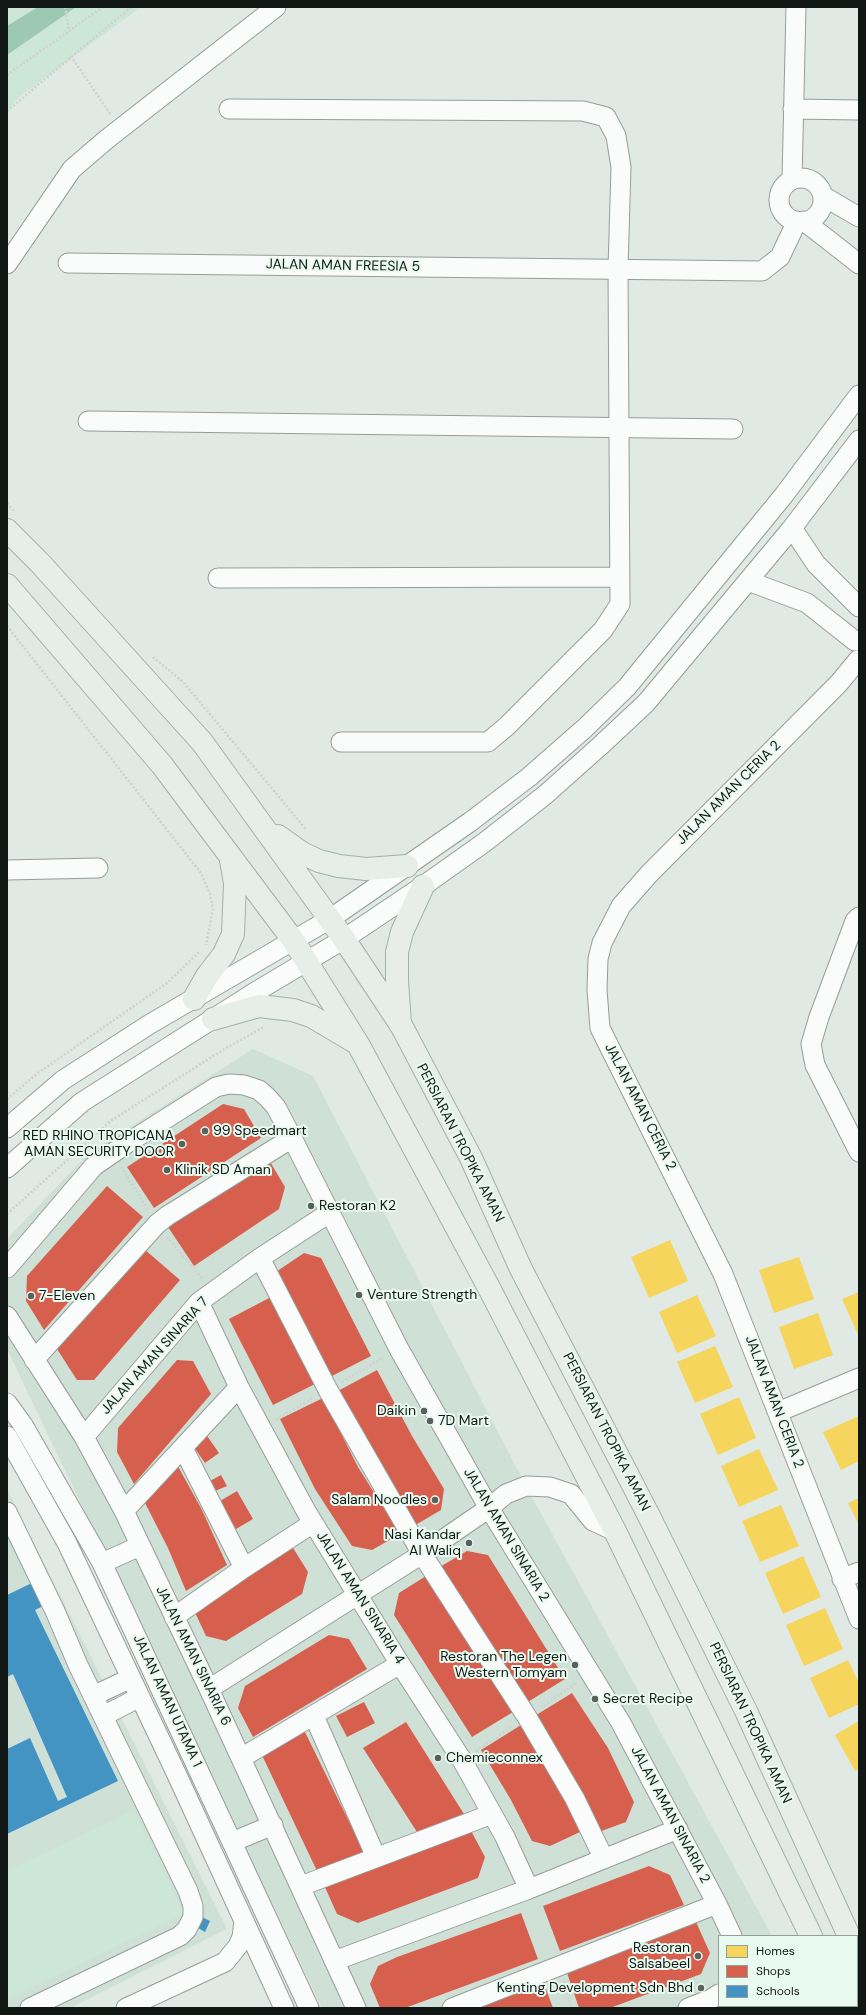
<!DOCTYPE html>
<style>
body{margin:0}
#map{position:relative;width:866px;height:2015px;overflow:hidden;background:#e0e9e4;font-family:"DM Sans",sans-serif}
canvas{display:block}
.frame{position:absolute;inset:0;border:8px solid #111714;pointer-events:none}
.legend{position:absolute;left:718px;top:1935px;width:140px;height:72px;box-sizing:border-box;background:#e9faf1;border:1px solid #939f99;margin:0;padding:5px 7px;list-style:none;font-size:12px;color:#111714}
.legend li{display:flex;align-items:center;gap:8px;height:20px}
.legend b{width:20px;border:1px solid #939f99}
</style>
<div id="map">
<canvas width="866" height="2015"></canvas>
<div class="frame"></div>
<ul class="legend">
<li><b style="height:11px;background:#f6d55c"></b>Homes</li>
<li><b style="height:11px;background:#d6604d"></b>Shops</li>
<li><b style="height:11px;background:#4393c3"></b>Schools</li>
</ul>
</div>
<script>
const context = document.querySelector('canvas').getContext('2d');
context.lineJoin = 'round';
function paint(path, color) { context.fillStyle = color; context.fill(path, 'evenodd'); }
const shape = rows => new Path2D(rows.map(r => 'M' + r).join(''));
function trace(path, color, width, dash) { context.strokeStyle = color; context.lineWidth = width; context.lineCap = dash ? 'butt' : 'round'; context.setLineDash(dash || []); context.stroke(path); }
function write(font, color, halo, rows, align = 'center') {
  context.font = font + ' "DM Sans",sans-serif'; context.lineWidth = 4; context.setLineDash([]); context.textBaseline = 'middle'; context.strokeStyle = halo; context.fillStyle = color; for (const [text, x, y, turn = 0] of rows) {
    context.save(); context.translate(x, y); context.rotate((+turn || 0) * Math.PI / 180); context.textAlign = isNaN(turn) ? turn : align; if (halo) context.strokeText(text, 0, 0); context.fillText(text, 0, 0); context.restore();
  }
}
paint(shape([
 [253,1049,313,1076,526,1486,772,1936,719,1936,719,2006,757,2006,757,2008,322,2008,7,1349,7,1239,89,1153],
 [7,1489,227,1929,70,2008,7,2008]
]), '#cfe0d7');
paint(shape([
 [7,7,141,7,19,97,7,112],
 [134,1810,184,1914,7,1999,7,1871]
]), '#cce6d8');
paint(shape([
 [38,7,76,7,7,55,7,26]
]), '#9dc8b2');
paint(shape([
 [670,1240,688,1281,649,1298,631,1257],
 [799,1257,814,1299,774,1313,759,1270],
 [859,1292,859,1337,842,1299],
 [697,1295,716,1336,677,1353,659,1312],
 [818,1313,833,1355,794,1369,779,1327],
 [715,1346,733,1387,695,1403,677,1362],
 [739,1397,756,1438,718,1455,700,1414],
 [859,1416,859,1461,841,1470,823,1432],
 [759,1449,778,1490,739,1507,721,1466],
 [859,1498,859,1525,848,1503],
 [781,1505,799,1546,760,1562,742,1521],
 [803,1556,821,1597,783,1614,765,1573],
 [825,1608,843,1649,804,1666,786,1625],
 [848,1660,859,1683,859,1704,829,1718,810,1678],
 [859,1721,859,1769,855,1771,835,1735]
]), '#f6d55c');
paint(shape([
 [223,1104,244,1109,261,1138,154,1208,127,1167],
 [269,1160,285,1187,279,1209,194,1266,168,1227],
 [107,1186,143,1217,44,1330,26,1301,27,1276],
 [144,1249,180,1280,94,1380,77,1380,57,1349],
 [304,1253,321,1258,371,1356,328,1378,273,1274],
 [271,1297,315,1384,273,1405,229,1319],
 [177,1360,193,1361,211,1394,134,1484,117,1452,118,1428],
 [377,1370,412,1436,444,1489,441,1510,412,1527,336,1392],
 [323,1398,358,1467,400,1534,372,1550,352,1546,315,1489,280,1419],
 [205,1433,219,1453,205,1463,191,1443],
 [174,1459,202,1510,227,1565,186,1591,168,1548,142,1497],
 [221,1475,227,1486,215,1491,210,1481],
 [237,1491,253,1519,236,1529,220,1501],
 [290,1543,308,1572,302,1594,226,1641,206,1636,192,1606],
 [467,1551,488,1555,565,1679,523,1705,438,1568],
 [426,1576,513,1712,472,1737,394,1615,399,1593],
 [329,1635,349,1639,367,1669,253,1737,238,1708,245,1686],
 [572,1693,608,1748,634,1802,626,1822,596,1833,533,1717],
 [364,1702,375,1723,347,1737,336,1716],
 [406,1722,464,1814,417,1832,363,1748],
 [521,1725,552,1775,580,1832,550,1846,532,1841,511,1800,481,1750],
 [303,1728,364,1852,317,1871,260,1751],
 [469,1827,485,1857,478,1878,358,1923,337,1914,324,1885],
 [649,1866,670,1875,684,1905,560,1951,543,1906],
 [521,1913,538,1959,405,2008,380,2008,370,1984,378,1966,397,1957],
 [696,1922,710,1953,701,1974,610,2008,579,2008,566,1970],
 [543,1981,553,2008,470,2008]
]), '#d6604d');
paint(shape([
 [32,1583,43,1606,35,1610,118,1781,7,1834,7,1749,30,1738,58,1801,67,1797,13,1674,7,1677,7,1595],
 [200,1916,210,1921,205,1932,195,1926]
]), '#4393c3');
const minor = shape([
 [229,109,583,111,606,117,616,136,621,167,618,269,620,604,603,630,507,726,488,742,341,742],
 [793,109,859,110],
 '779 200a22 22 0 1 1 44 0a22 22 0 1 1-44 0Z',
 [792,180,796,7],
 [823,196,859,217],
 [804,221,859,264],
 [68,263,762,271,780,257,797,221],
 [7,264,72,169,107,139,276,7],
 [88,421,733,429],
 [792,528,816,564,859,607],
 [218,578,620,577],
 [748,581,807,603,855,641],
 [858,660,839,683,649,874,621,906,602,943,598,959,597,990,600,1028,723,1274,859,1619],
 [7,870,98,868],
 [859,917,855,921,819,1017,811,1044,815,1065,859,1152],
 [7,1128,63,1080,150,1024,330,919,470,822,529,777,585,728,627,687,784,495,859,395],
 [7,1168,82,1102,252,994,344,939,423,886,485,842,545,795,600,746,646,703,792,528,859,440],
 [260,1258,328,1390,422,1554,527,1717,575,1799,604,1859],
 [7,1268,94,1166,126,1144,216,1087,229,1084,244,1085,259,1090,267,1097,276,1107,288,1130,399,1349,489,1508,621,1723,717,1904,732,1936],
 [199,1302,239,1387,306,1511,400,1664,462,1760,505,1837,529,1889],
 [7,1316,84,1437,124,1511,209,1689,356,2008],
 [34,1360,157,1224,167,1216,292,1138],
 [7,1403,23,1425,102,1563,309,2008],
 [778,1412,859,1378],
 [7,1436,67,1543,177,1775,284,2008],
 [84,1437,199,1302,260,1258,329,1213],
 [183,1448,244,1568],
 [124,1511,239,1387],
 [7,1512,55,1611,78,1665,188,1891,193,1906,193,1917,187,1929,180,1936,30,2008],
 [102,1563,140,1546],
 [842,1579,859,1572],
 [174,1617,244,1568,313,1523],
 [209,1689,422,1554,489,1508,506,1494,526,1486,550,1487,571,1494,593,1521,615,1531],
 [93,1696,131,1678],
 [103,1716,140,1697],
 [314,1716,376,1857],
 [241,1758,400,1664],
 [232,1842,273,1825],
 [301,1886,492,1814],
 [334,1961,529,1889,678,1829],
 [126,2008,225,1962,238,1946,242,1937,244,1921],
 [452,2008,717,1904],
 [688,2008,711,1999,719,1994]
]);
const major = shape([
 [7,530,39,562,202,742,344,939,401,1025,471,1158,521,1269,648,1514,746,1711,849,1936],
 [7,585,162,765,293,940,358,1044,488,1286,615,1531,811,1936],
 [278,836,302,853,319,861,339,866,366,869,407,866],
 [194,999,207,976,224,954,233,934,235,883,231,860],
 [213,1019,259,1006,293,1010,311,1016,355,1042],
 [400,1024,397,981,397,952,402,932,423,886],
 [857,1953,859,1956],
 [857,1991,859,1990],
 [852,2006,853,2008],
 [795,2008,796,2006],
 [812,2008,817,2006]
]);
trace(minor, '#969d99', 21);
trace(major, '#a1b0a9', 24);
trace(shape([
 [65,7,69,31],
 [71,56,111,115],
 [7,75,103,7],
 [7,111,131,7],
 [7,503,15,512],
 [7,626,201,873,210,894,213,909,206,945],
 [153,657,183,682,305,828,305,831],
 [7,1099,38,1073,167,983,200,951],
 [121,1167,148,1210],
 [7,1214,112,1120,226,1048,264,1027],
 [167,1237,203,1279],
 [342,1382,384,1357],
 [276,1420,313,1398],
 [541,1708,576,1683],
 [476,1751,513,1726],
 [564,1981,571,2008]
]), '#cfd2d0', 2.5, [2, 2]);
trace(minor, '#fafcfb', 19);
trace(major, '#e7eeea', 22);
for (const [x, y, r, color] of [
 [205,1131,4,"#59605d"],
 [182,1144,4,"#59605d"],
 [167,1170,4,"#59605d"],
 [311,1206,4,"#59605d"],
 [359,1295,4,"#59605d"],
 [31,1296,4,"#59605d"],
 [424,1411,4,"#59605d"],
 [430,1421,4,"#59605d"],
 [435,1500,4,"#59605d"],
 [469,1543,4,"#59605d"],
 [575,1665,4,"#59605d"],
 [595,1699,4,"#59605d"],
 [438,1758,4,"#59605d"],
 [698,1956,4,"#59605d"],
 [701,1988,4,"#59605d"]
]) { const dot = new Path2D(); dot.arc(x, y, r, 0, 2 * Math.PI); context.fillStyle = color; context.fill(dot); trace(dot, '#e9faf1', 1.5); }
write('14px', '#111714', '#e9faf1', [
 ["JALAN AMAN FREESIA 5",343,266,1],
 ["JALAN AMAN CERIA 2",729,793,-45],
 ["JALAN AMAN CERIA 2",640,1107,63],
 ["PERSIARAN TROPIKA AMAN",460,1143,63],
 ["JALAN AMAN SINARIA 7",155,1356,-48],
 ["JALAN AMAN CERIA 2",774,1402,69],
 ["PERSIARAN TROPIKA AMAN",606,1432,63],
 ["JALAN AMAN SINARIA 2",506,1535,59],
 ["JALAN AMAN SINARIA 4",360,1598,58],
 ["JALAN AMAN SINARIA 6",193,1656,64],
 ["JALAN AMAN UTAMA 1",167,1701,65],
 ["PERSIARAN TROPIKA AMAN",750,1723,65],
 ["JALAN AMAN SINARIA 2",670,1815,62]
]);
write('14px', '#111714', '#e9faf1', [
 ["99 Speedmart",213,1131],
 ["RED RHINO TROPICANA",174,1136,"right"],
 ["AMAN SECURITY DOOR",174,1152,"right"],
 ["Klinik SD Aman",175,1170],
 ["Restoran K2",319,1206],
 ["Venture Strength",367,1295],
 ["7-Eleven",39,1296],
 ["Daikin",416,1411,"right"],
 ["7D Mart",438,1421],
 ["Salam Noodles",427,1500,"right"],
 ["Nasi Kandar",461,1535,"right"],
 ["Al Waliq",461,1551,"right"],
 ["Restoran The Legen",567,1657,"right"],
 ["Western Tomyam",567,1673,"right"],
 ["Secret Recipe",603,1699],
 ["Chemieconnex",446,1758],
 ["Restoran",690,1948,"right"],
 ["Salsabeel",690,1964,"right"],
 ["Kenting Development Sdn Bhd",693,1988,"right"]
], 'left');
</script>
